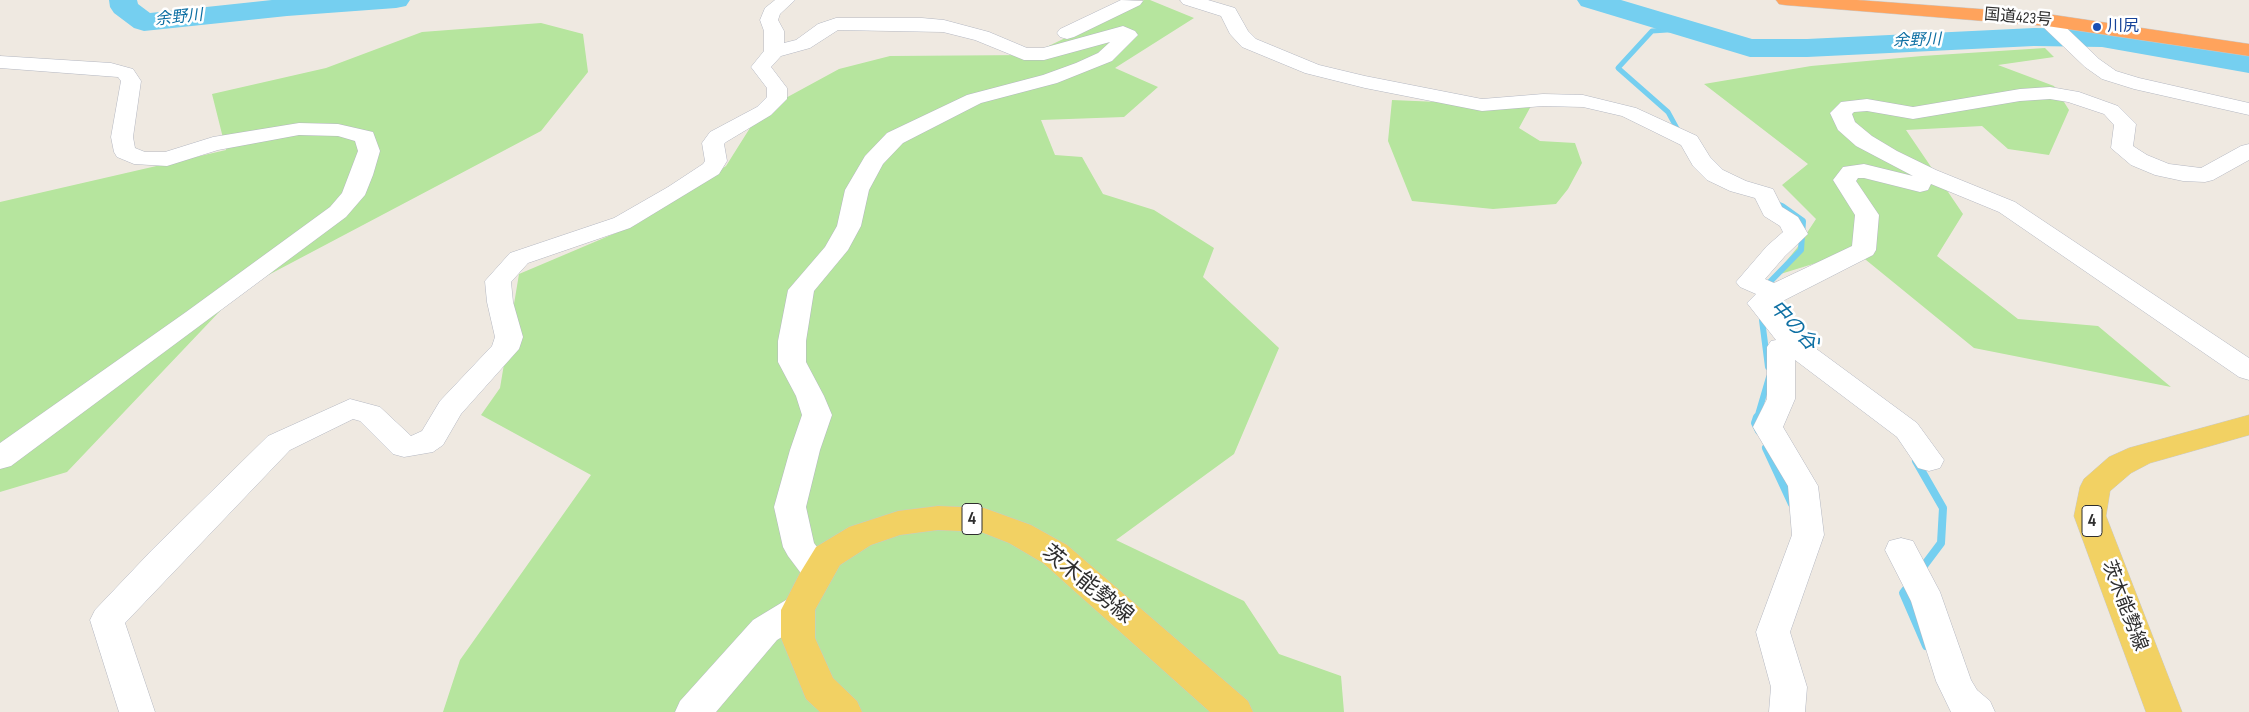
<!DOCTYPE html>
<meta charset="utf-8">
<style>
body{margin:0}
canvas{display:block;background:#efe9e1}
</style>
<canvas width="2249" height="712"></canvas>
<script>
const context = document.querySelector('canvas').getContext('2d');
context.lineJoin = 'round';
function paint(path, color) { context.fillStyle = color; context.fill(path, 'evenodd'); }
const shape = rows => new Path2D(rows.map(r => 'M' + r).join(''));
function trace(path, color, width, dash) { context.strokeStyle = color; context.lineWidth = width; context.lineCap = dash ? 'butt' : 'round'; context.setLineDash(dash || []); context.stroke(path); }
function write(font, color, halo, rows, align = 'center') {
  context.font = font + ' "Sofia Sans Condensed","Noto Sans JP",sans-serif'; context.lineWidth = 5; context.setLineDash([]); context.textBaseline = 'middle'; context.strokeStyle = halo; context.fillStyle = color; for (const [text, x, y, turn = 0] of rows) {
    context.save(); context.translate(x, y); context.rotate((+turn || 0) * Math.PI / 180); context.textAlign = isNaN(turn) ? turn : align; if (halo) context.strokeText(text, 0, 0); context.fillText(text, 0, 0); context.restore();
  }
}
paint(shape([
 [1144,0,1150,0,1194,18,1115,68,1158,87,1124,117,1041,120,1055,155,1082,157,1103,194,1154,210,1214,248,1203,277,1279,348,1234,454,1116,540,1244,601,1279,654,1341,676,1344,712,443,712,460,660,591,475,481,415,500,388,519,274,637,224,726,166,760,112,839,69,890,56,1030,55],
 [541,23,583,34,588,72,541,131,240,290,67,472,0,492,0,202,226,150,212,94,326,68,422,32],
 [2045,48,2054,57,1998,65,2054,86,2069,110,2049,155,2008,149,1982,126,1906,130,1963,214,1937,256,2018,319,2098,326,2171,387,1974,348,1855,251,1774,276,1797,248,1816,219,1782,185,1808,164,1704,84,1811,66,1922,56],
 [1392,100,1531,106,1519,128,1540,141,1575,143,1582,163,1568,189,1556,204,1493,209,1412,201,1388,141]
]), '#b6e59e');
trace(shape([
 [1680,134,1668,112,1618,68,1652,31,1682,29]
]), '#75cff0', 5);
trace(shape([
 [1764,288,1801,250,1803,221,1782,206,1774,203],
 [1762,320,1768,367],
 [1757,418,1769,377]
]), '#75cff0', 6);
trace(shape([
 [1757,417,1755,423,1759,431],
 [1766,448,1792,504],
 [1916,461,1943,508,1941,543,1920,571],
 [1910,584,1903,593,1926,646]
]), '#75cff0', 8);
paint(shape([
 [109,0,137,0,138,4,150,13,272,0,410,0,406,6,396,8,287,16,144,31,134,28,114,13,110,7,109,0],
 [1577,0,1621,0,1752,39,1807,39,2034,28,2102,29,2249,55,2249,73,2102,47,2034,46,1807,57,1750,57,1581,6,1577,0]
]), '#75cff0');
const minor = shape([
 [775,0,795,0,780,14,778,20,784,31,784,43,796,40,818,24,836,18,922,18,944,20,989,32,1027,48,1043,48,1123,26,1135,31,1138,35,1112,61,1057,83,981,103,903,143,883,164,869,190,861,226,848,250,814,291,806,341,806,362,824,396,832,415,820,450,806,507,814,543,835,571,830,580,818,584,806,580,788,556,783,547,774,507,790,450,802,415,796,396,778,362,778,341,788,290,825,247,837,226,845,190,865,156,887,133,967,95,1043,75,1076,63,1098,53,1110,42,1044,60,1024,60,975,40,943,32,838,30,810,48,781,56,771,67,787,88,787,99,771,115,726,142,724,144,727,161,719,174,630,228,528,263,511,282,513,302,523,337,519,349,461,414,443,445,433,452,404,457,393,454,360,421,353,419,290,450,125,623,155,712,119,712,90,620,95,610,152,550,268,436,350,399,380,407,411,436,422,431,440,401,492,346,495,337,487,302,485,281,510,253,614,218,668,187,703,164,705,161,702,143,710,132,757,107,767,97,767,88,751,67,764,51,764,31,760,20,765,8,775,0],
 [1121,0,1143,1,1140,5,1074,37,1067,39,1060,37,1057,33,1060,29,1121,0],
 [1180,0,1208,0,1235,8,1248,31,1256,39,1319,65,1365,76,1482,99,1543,94,1583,95,1636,108,1697,136,1710,157,1723,170,1746,181,1773,189,1782,207,1798,217,1808,234,1785,256,1765,279,1774,283,1852,246,1855,215,1833,180,1843,167,1864,164,1913,176,1856,146,1838,130,1830,113,1841,102,1867,99,1913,107,2020,89,2050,87,2079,92,2118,106,2136,124,2133,146,2147,155,2169,164,2201,168,2241,146,2249,144,2249,160,2213,180,2205,182,2183,181,2155,175,2131,165,2111,148,2114,125,2104,114,2068,102,2050,99,2020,101,1913,119,1867,111,1854,112,1852,114,1855,122,1872,136,1897,151,1936,170,2015,202,2249,358,2249,380,2239,377,1999,212,1931,184,1928,190,1920,192,1864,178,1858,178,1856,181,1879,215,1876,250,1873,255,1775,305,1807,342,1917,423,1944,460,1940,468,1929,471,1918,468,1897,437,1795,360,1795,399,1783,427,1818,486,1824,535,1790,632,1807,687,1805,712,1769,712,1771,687,1756,632,1792,535,1788,486,1753,427,1767,399,1767,347,1771,341,1776,340,1747,303,1756,294,1740,287,1736,282,1767,246,1783,232,1780,226,1764,216,1755,198,1730,191,1707,180,1693,166,1681,145,1622,116,1583,107,1543,106,1482,111,1365,88,1305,73,1242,47,1230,34,1221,16,1183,4,1180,0],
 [2047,14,2054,16,2099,59,2116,71,2139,78,2249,103,2249,115,2134,89,2102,79,2085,67,2040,24,2038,20,2040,16,2047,14],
 [0,56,111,63,133,69,141,81,133,137,135,148,145,152,165,152,213,137,299,123,338,124,373,132,380,151,373,175,365,195,346,217,11,466,0,469,0,443,186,312,330,207,342,193,358,151,355,141,338,136,299,135,218,150,167,166,134,164,117,157,114,152,111,137,121,81,118,77,0,68,0,56],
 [1901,538,1913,541,1940,592,1971,680,1977,690,1990,701,1995,712,1951,712,1936,681,1911,601,1885,550,1889,541,1901,538],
 [798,596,810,600,815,610,810,620,777,640,716,712,675,712,680,701,753,620,786,600,798,596]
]);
const major = shape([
 [2249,415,2249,435,2150,463,2131,473,2110,491,2106,516,2182,712,2146,712,2074,516,2080,487,2084,479,2109,457,2129,448,2249,415],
 [938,506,984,508,1031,525,1067,545,1248,701,1253,712,1210,712,1043,563,1009,543,981,532,938,530,900,535,871,545,840,565,815,610,815,638,833,678,857,701,862,712,820,712,806,699,781,638,781,610,800,573,816,547,849,527,898,511,938,506]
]);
const highway = shape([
 [1776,0,1857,0,2047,14,2249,44,2249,56,2047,26,1785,5,1779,4,1776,0]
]);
trace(minor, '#b4b7c1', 1);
trace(major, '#c9c9c9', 1);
trace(highway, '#c9c9c9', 1);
paint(minor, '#fff');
paint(major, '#f2d163');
paint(highway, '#ffa35c');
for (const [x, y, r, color] of [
 [2097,27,5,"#1a4fb4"]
]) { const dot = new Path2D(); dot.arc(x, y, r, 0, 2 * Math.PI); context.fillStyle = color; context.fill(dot); trace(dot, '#fff', 2); }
write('italic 16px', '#0d6fa3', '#fff', [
 ["余野川",179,18,-6],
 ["余野川",1917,41,-2]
]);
write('16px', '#2e2e2e', '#fff', [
 ["国道423号",2018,18,5]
]);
write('16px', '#164399', '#fff', [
 ["川尻",2107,27]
], 'left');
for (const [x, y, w] of [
 [972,519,20],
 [2092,521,20]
]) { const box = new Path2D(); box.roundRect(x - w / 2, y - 15.5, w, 31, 4); context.fillStyle = '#fff'; context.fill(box); trace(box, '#2e2e2e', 1); }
write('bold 18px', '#2e2e2e', null, [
 ["4",972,519],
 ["4",2092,521]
]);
write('19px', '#2e2e2e', '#fff', [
 ["茨木能勢線",2124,606,69]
]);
write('italic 20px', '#0d6fa3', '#fff', [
 ["中の谷",1793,326,47]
]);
write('22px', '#2e2e2e', '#fff', [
 ["茨木能勢線",1087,585,39]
]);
</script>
